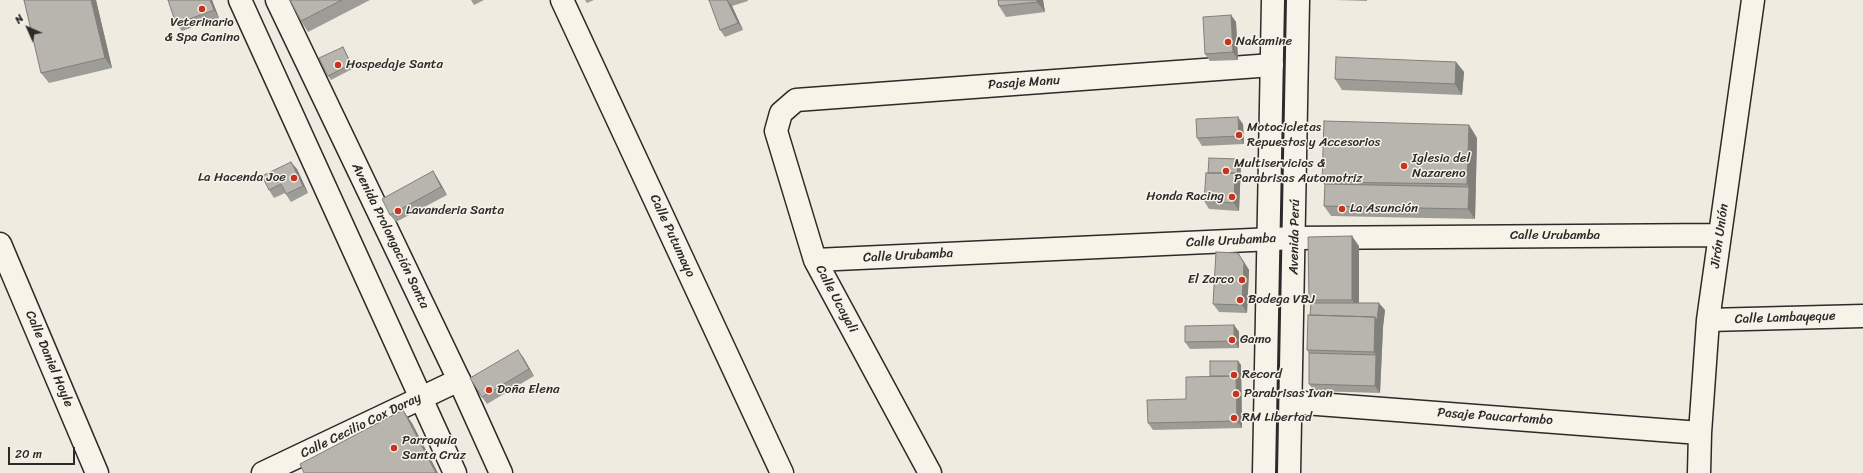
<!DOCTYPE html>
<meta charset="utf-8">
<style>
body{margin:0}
#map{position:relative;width:1863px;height:473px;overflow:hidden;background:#efebe0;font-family:Sriracha,sans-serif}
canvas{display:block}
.north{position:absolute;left:8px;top:8px;width:40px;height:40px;-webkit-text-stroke:3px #f7f3e8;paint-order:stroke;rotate:315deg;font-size:11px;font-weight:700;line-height:16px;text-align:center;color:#2b2b2b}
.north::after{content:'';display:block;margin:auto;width:14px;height:18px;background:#2b2b2b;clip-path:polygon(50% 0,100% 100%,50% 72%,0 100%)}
.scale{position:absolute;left:8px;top:447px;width:67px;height:18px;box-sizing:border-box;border:2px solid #2b2b2b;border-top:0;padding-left:5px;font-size:12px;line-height:14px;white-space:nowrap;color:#2b2b2b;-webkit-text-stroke:3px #f7f3e8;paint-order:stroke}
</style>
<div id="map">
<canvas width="1863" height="473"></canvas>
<div class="north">N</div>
<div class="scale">20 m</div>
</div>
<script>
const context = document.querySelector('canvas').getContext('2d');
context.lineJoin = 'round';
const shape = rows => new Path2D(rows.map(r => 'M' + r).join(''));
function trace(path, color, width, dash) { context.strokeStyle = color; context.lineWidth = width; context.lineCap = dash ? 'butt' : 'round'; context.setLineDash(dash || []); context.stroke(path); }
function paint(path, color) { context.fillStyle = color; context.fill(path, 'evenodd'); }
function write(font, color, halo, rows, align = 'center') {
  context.font = font + ' Sriracha,sans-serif'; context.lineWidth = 3; context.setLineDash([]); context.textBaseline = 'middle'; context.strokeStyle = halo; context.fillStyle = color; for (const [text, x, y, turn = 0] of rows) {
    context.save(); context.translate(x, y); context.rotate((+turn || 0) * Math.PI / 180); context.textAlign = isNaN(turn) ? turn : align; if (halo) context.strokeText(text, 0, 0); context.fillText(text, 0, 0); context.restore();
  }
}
const street = shape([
 [562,0,782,473],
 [0,244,97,473],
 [815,260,1295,238,1720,235],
 [1708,320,1863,316],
 [1291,402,1700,433],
 [263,473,459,380],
 [930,473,815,260,776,131,781,113,796,100,1272,65],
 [1699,473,1700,433,1708,320,1753,0]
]);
const secondary = shape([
 [240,0,455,473],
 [277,0,459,380,501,473]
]);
const primary = shape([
 [1264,473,1273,0],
 [1289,473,1298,0]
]);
trace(street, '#2b2b2b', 25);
trace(secondary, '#2b2b2b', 25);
trace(primary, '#2b2b2b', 25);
trace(street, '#f7f3e8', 22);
trace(secondary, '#f7f3e8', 22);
trace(primary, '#f7f3e8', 22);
paint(shape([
 [96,0,112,68,49,83,41,73],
 [212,0,219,18,182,31,176,24],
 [290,0,370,0,308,32,301,21],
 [471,0,484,0,474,5],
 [585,0,594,0,587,3],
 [709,0,748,0,748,1,732,6,743,30,725,37,720,30],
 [998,0,1043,0,1045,12,1006,17,999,6],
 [1335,0,1367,0,1367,1],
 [1231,15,1236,22,1238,60,1210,61,1205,54],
 [343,47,345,51,354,68,331,80,328,76],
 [1456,62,1464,72,1462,95,1342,90,1335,79],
 [1243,124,1244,144,1202,146,1197,138],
 [1469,125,1477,138,1475,219,1331,216,1324,206,1325,185,1322,182],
 [1241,163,1239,211,1209,209,1204,201,1208,173],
 [297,169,308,193,291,202,285,193,274,198,269,190],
 [433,171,438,179,447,195,396,222,390,215],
 [1359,246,1359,303,1385,310,1383,327,1380,393,1314,391,1309,384,1309,353,1307,350,1310,315,1311,303,1309,300],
 [1243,260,1249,270,1247,313,1219,312,1213,304],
 [1234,325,1239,332,1239,348,1190,349,1185,342],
 [523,357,534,376,487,404,482,397],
 [1238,361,1241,365,1242,428,1153,430,1148,423,1186,399,1210,376]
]), '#9e9c96');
paint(shape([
 [91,0,96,0,112,68,105,58],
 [210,0,212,0,219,18,214,10],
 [727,0,732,6,743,30,738,23],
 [1037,0,1043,0,1045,12,1037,2],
 [1231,15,1236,22,1238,60,1233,52],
 [343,47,345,51,354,68,351,64],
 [1456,62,1464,72,1462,95,1455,84],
 [1238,117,1243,124,1244,144,1239,136],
 [1469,125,1477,138,1475,219,1468,209,1469,187,1467,184],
 [1238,159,1241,163,1239,211,1234,203,1235,173],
 [291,162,297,169,308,193,303,186],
 [433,171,438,179,447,195,441,187],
 [1352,236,1359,246,1359,310,1352,300],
 [1238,253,1249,270,1247,313,1242,305],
 [1379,303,1385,310,1383,327,1380,393,1375,386,1376,355,1374,352,1375,317],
 [1234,325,1239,332,1239,348,1234,341],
 [518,350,523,357,534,376,529,369],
 [1238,361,1241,365,1242,428,1237,421,1236,376],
 [403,410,412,423,438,473,436,473]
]), '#817f7a');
const building = shape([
 [24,0,91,0,105,58,41,73,24,0],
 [168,0,210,0,214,10,176,24,168,0],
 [290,0,342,0,301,21,290,0],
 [709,0,727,0,738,23,720,30,709,0],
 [998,0,1037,0,1037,2,999,6,998,0],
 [1231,15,1233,52,1205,54,1203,17,1231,15],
 [343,47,351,64,328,76,319,58,343,47],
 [1336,57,1456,62,1455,84,1335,79,1336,57],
 [1238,117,1239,136,1197,138,1196,119,1238,117],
 [1324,121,1469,125,1467,184,1322,182,1324,121],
 [1209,158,1238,159,1237,177,1235,173,1208,173,1209,158],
 [291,162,303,186,286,194,281,184,269,190,262,176,291,162],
 [433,171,441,187,390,215,382,199,433,171],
 [1206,173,1235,173,1234,203,1204,201,1206,173],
 [1325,184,1469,187,1468,209,1324,206,1325,184],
 [1352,236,1352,300,1309,300,1308,237,1352,236],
 [1216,252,1238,253,1244,263,1242,305,1213,304,1216,252],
 [1311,303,1379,303,1377,320,1375,317,1310,315,1311,303],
 [1308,315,1375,317,1374,352,1307,350,1308,315],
 [1234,325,1234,341,1185,342,1185,326,1234,325],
 [518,350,529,369,482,397,470,378,518,350],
 [1309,353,1376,355,1375,386,1309,384,1309,353],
 [1210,361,1238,361,1238,380,1236,376,1210,376,1210,361],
 [1236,376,1237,421,1148,423,1147,400,1186,399,1186,377,1236,376],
 [403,410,436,473,304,473,300,464,403,410]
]);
paint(building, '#b8b5ae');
trace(building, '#817f7a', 1);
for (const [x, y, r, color] of [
 [202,9,4,"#c8321e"],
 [1228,42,4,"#c8321e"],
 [338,65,4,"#c8321e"],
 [1239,135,4,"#c8321e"],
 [1404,166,4,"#c8321e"],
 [1226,171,4,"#c8321e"],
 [294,178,4,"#c8321e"],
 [1232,197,4,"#c8321e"],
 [1342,209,4,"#c8321e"],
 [398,211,4,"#c8321e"],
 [1242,280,4,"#c8321e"],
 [1240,300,4,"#c8321e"],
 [1232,340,4,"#c8321e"],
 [1234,375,4,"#c8321e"],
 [489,390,4,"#c8321e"],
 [1236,394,4,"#c8321e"],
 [1234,418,4,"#c8321e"],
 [394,448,4,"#c8321e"]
]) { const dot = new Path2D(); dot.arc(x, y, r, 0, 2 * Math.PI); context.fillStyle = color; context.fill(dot); trace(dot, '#f7f3e8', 1.5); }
write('13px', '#2b2b2b', '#f7f3e8', [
 ["Veterinario",202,23,"center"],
 ["& Spa Canino",202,38,"center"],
 ["Nakamine",1236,42],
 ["Hospedaje Santa",346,65],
 ["Motocicletas",1247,128],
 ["Repuestos y Accesorios",1247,143],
 ["Iglesia del",1412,159],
 ["Nazareno",1412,174],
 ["Multiservicios &",1234,164],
 ["Parabrisas Automotriz",1234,179],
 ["La Hacenda Joe",286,178,"right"],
 ["Honda Racing",1224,197,"right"],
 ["La Asunción",1350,209],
 ["Lavanderia Santa",406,211],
 ["El Zarco",1234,280,"right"],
 ["Bodega VBJ",1248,300],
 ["Gamo",1240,340],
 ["Record",1242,375],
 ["Doña Elena",497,390],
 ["Parabrisas Ivan",1244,394],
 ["RM Libertad",1242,418],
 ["Parroquia",402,441],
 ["Santa Cruz",402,456]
], 'left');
write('13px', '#2b2b2b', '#f7f3e8', [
 ["Pasaje Manu",1024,83,-4],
 ["Avenida Prolongación Santa",390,236,64],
 ["Calle Putumayo",672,236,65],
 ["Calle Urubamba",1555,236],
 ["Jirón Unión",1720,236,-82],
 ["Avenida Perú",1295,237,-89],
 ["Calle Urubamba",1231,241,-3],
 ["Calle Urubamba",908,256,-3],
 ["Calle Ucayali",836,299,62],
 ["Calle Lambayeque",1785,318,-2],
 ["Calle Daniel Hoyle",49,359,67],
 ["Pasaje Paucartambo",1495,417,4],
 ["Calle Cecilio Cox Doray",361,426,-26]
]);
</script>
